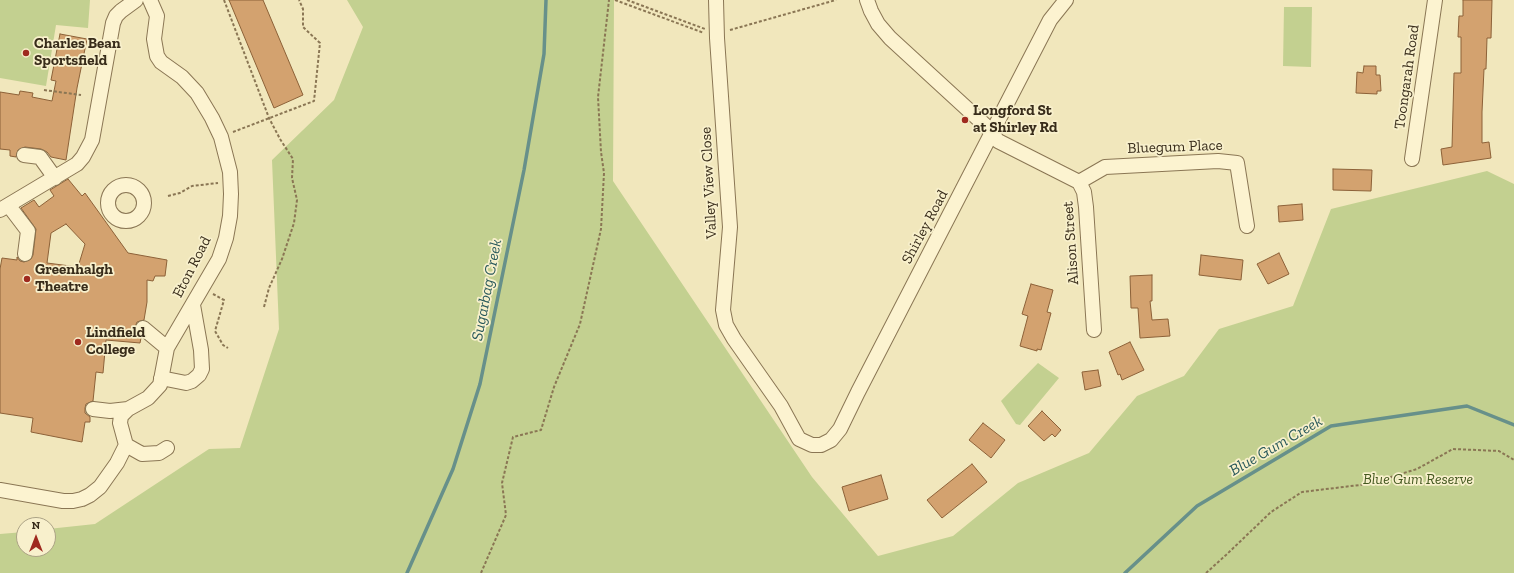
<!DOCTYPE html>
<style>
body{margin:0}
#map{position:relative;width:1514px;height:573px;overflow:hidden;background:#f1e7bc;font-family:"Zilla Slab",serif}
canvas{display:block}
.north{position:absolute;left:16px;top:517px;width:40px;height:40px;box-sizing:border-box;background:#f8f0cc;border:1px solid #aba285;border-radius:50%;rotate:0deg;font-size:11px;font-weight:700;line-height:16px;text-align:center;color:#382c1a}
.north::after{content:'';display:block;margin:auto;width:14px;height:18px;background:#9f2a1f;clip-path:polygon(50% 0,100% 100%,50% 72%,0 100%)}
</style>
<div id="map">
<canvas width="1514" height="573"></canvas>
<div class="north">N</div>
</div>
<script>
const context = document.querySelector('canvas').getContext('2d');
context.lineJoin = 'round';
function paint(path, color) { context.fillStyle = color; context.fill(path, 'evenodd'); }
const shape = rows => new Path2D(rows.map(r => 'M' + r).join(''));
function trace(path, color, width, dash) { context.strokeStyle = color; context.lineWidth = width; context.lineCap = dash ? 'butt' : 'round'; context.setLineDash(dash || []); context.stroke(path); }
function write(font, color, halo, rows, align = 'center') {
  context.font = font + ' "Zilla Slab",serif'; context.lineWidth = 3.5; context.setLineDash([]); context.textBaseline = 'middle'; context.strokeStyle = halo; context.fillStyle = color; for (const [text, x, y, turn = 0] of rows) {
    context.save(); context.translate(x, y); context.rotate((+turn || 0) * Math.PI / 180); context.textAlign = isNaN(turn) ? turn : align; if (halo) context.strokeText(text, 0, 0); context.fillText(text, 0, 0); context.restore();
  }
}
paint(shape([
 [0,0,90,0,88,28,56,25,46,86,0,78],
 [347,0,614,0,613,181,812,477,878,556,953,536,1018,483,1089,453,1137,396,1184,376,1219,329,1293,306,1331,209,1487,171,1514,184,1514,573,0,573,0,534,24,532,24,549,48,549,48,529,95,524,209,449,240,448,279,329,272,160,334,100,363,27],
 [1284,7,1312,7,1311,67,1283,66],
 [1038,363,1059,378,1020,425,1016,424,1001,401]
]), '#c3d090');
trace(shape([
 [407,573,453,469,480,384,524,170,544,54,546,0],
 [1125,573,1197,506,1331,426,1467,406,1514,425]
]), '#67908a', 3.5);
const building = shape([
 [229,0,263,0,303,95,274,108,229,0],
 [1463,0,1492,0,1491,38,1487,38,1486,69,1484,69,1482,112,1482,143,1489,142,1491,158,1443,165,1441,149,1452,147,1454,73,1461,73,1461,37,1458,37,1459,16,1463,16,1463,0],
 [60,34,87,39,77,88,66,160,51,157,47,152,41,149,25,147,18,150,16,157,10,156,10,150,0,149,0,92,19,95,20,91,33,93,32,97,52,101,56,81,51,80,60,34],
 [1364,66,1376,66,1376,75,1380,75,1381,91,1377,91,1377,94,1356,93,1357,72,1363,73,1364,66],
 [1333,169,1372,170,1371,191,1333,190,1333,169],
 [68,179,82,196,85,193,128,253,167,260,165,276,155,276,153,281,147,280,147,302,144,320,137,322,135,327,135,331,141,338,140,343,106,340,103,373,96,372,93,401,86,404,85,408,85,413,90,417,90,422,85,422,82,442,31,432,33,418,0,413,0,269,2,258,17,260,17,257,20,261,24,262,31,259,33,255,36,229,21,208,34,200,39,207,54,196,50,190,68,179],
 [66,224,85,244,78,267,47,263,51,233,66,224],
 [1302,204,1303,220,1279,222,1278,206,1302,204],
 [1279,253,1289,274,1268,284,1257,264,1279,253],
 [1201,255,1243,260,1241,280,1199,275,1201,255],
 [1152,275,1152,301,1150,301,1152,320,1168,319,1170,336,1140,338,1138,308,1131,308,1130,276,1152,275],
 [1031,284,1053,290,1047,312,1051,313,1041,350,1037,349,1037,351,1020,346,1028,316,1022,314,1031,284],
 [1130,342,1144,370,1122,380,1120,374,1118,375,1109,352,1130,342],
 [1098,370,1101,386,1085,390,1082,372,1098,370],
 [1042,411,1061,430,1055,437,1052,434,1044,441,1028,426,1042,411],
 [983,423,1005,440,991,458,969,440,983,423],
 [972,464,987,482,942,518,927,500,972,464],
 [881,475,888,499,849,511,842,487,881,475]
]);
paint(building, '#d3a26f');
trace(building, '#8c6138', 1);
const minor = shape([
 [716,0,717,38,730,227,723,310,726,325,734,339,781,406,799,439,812,445,821,445,831,440,840,429,858,392,1050,20,1066,0],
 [867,0,871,11,878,24,890,38,987,127,998,141,1079,182,1084,192,1086,207,1094,330],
 [24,155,40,157,55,178],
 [1412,159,1435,0],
 [1079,182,1105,167,1218,161,1237,163,1247,226],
 '108 203a18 18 0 1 1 36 0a18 18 0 1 1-36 0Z',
 [9,206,28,231,25,254],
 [0,210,77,164,83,157,92,140,94,129,113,23,116,16,121,11,136,0],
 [143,328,167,348],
 [161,378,186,383,192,381,199,375,202,369,201,350,193,305],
 [93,409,110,411,128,409,148,398,160,385,167,348,219,259,226,238,230,216,231,194,230,172,221,137,212,118,197,93,182,77,161,62,157,56,154,39,157,16,150,0],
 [128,409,121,416,120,423,126,445,142,454,159,453,167,448],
 [0,490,63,501,73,501,82,499,90,495,100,487,117,463,126,445]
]);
trace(minor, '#8a7654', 16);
trace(shape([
 [224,0,269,118,280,139,293,159,292,178,297,200,294,223,282,259,269,288,264,307],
 [615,0,704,33],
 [627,0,705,29],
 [730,30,836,0],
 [44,90,81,95],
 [233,132,314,101,320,43,303,27,303,9,299,0],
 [168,196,180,193,192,186,218,183],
 [213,294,224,300,215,331,223,345,228,348],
 [481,573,506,515,502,483,513,437,541,430,554,387,580,324,601,229,604,173,601,152,598,97,609,0],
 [1206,573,1226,555,1271,512,1302,492,1368,484,1417,469,1453,449,1499,451,1514,460]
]), '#8a7654', 2, [3, 2]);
trace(minor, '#fcf3d0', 14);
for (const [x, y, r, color] of [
 [26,53,4,"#9f2a1f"],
 [965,120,4,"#9f2a1f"],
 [27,279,4,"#9f2a1f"],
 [78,342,4,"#9f2a1f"]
]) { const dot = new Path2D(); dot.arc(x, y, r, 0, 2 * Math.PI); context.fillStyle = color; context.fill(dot); trace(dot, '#f8f0cc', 1.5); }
write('bold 15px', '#382c1a', '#f8f0cc', [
 ["Charles Bean",34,44],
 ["Sportsfield",34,61],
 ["Longford St",973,111],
 ["at Shirley Rd",973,128],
 ["Greenhalgh",35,270],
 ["Theatre",35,287],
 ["Lindfield",86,333],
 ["College",86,350]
], 'left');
write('15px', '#382c1a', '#f8f0cc', [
 ["Toongarah Road",1407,77,-82],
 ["Bluegum Place",1175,147,-2],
 ["Valley View Close",709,183,-93],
 ["Shirley Road",925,227,-62],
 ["Alison Street",1071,243,-94],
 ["Eton Road",192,267,-63]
]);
write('italic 15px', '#43571f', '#f8f0cc', [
 ["Blue Gum Reserve",1418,480]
]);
write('italic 16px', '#28585a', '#f8f0cc', [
 ["Sugarbag Creek",487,290,-79],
 ["Blue Gum Creek",1276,446,-30]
]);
</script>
